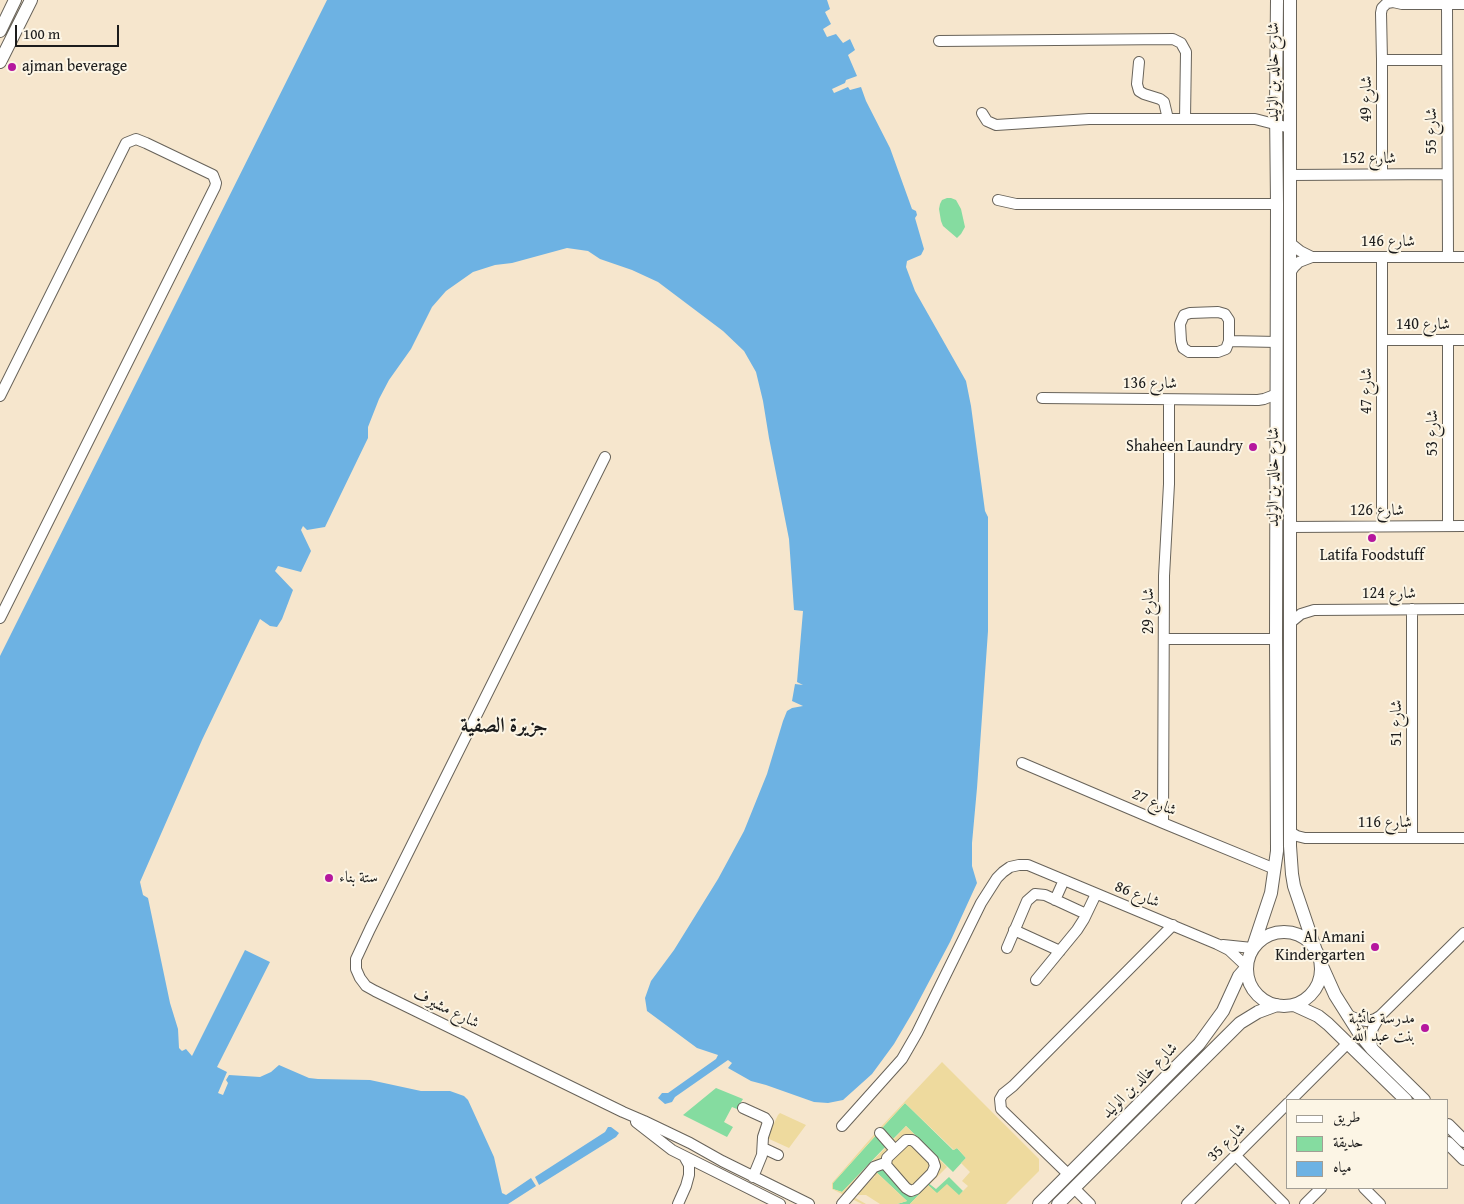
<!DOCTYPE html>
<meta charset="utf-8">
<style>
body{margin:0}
#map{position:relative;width:1464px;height:1204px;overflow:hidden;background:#f6e6cd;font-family:"Gentium Book Plus",Amiri,serif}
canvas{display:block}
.legend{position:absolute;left:1286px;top:1099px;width:162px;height:90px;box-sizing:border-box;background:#fcf5e5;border:1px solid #a29e95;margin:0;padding:6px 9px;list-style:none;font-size:15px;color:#1c1c1c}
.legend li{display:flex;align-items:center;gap:10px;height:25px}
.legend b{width:25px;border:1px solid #a29e95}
.scale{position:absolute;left:15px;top:25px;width:104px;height:22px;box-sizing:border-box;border:2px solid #1c1c1c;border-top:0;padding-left:6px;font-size:15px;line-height:18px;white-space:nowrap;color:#1c1c1c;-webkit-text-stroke:4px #fcf5e5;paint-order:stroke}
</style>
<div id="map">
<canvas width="1464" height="1204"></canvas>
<ul class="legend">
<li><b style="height:6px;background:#fff"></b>طريق</li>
<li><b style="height:14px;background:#85dca0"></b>حديقة</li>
<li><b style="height:14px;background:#6db2e3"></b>مياه</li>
</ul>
<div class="scale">100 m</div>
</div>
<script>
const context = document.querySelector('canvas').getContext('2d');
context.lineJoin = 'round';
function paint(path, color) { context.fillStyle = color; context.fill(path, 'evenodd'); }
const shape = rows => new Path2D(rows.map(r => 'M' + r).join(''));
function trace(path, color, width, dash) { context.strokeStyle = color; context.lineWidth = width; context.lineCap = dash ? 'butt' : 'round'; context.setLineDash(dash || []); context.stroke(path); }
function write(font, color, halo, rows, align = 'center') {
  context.font = font + ' "Gentium Book Plus",Amiri,serif'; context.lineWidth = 4; context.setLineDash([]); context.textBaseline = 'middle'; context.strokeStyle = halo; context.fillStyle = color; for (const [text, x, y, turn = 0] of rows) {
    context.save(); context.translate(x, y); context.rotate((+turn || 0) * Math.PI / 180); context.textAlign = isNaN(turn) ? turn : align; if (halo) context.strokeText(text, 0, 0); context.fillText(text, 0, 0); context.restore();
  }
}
paint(shape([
 [947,198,951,198,956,200,961,209,965,227,961,234,957,238,943,226,941,221,939,209,940,204,942,200],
 [716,1088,743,1099,737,1109,732,1107,724,1122,733,1127,727,1137,683,1115],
 [905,1103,953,1150,957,1148,966,1158,953,1172,906,1126,893,1139,882,1128],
 [878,1133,888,1144,842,1192,833,1189,833,1183],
 [881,1165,927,1182,936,1189,949,1177,963,1191,959,1196,937,1194,928,1185,910,1204,897,1204,907,1201,874,1170]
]), '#85dca0');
paint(shape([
 [942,1062,1039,1159,1039,1171,1006,1204,910,1204,928,1185,937,1193,947,1184,959,1195,968,1186,962,1181,970,1172,961,1163,966,1158,957,1148,954,1150,905,1103,882,1128,894,1139,906,1126,947,1167,930,1184,927,1182,913,1197,881,1165,874,1170,907,1201,897,1204,880,1204,866,1195,856,1195,875,1176,872,1173,852,1196,866,1204,862,1204,832,1189,832,1183,878,1130],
 [878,1133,888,1145,842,1192,833,1189,833,1183],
 [780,1113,806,1125,789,1148,767,1138,778,1115]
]), '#eeda9e');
paint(shape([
 [327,0,827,0,830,9,825,12,831,24,823,29,827,37,836,34,843,43,850,39,855,50,848,55,857,76,846,80,845,83,832,89,834,93,848,87,850,90,861,87,866,101,890,148,912,209,916,211,917,215,915,218,924,249,921,255,907,261,906,267,915,291,966,381,971,406,985,511,988,517,988,631,977,788,972,843,972,866,977,883,950,942,914,1010,894,1044,872,1074,843,1100,828,1103,814,1102,766,1085,751,1081,728,1068,732,1063,728,1060,675,1097,672,1102,665,1104,658,1098,662,1093,668,1093,716,1059,718,1055,697,1048,647,1011,645,998,651,981,674,950,718,879,744,831,767,774,783,721,787,711,792,708,803,706,792,701,795,684,803,685,797,682,803,611,794,610,789,539,769,438,763,401,756,372,744,351,723,331,658,282,632,270,600,259,588,251,567,248,512,263,495,265,473,272,446,291,432,307,411,349,389,380,379,399,368,427,368,438,325,527,307,530,303,526,301,530,311,551,301,572,278,566,275,571,293,590,282,619,277,627,270,626,260,619,202,740,140,882,143,895,148,898,170,1003,178,1029,179,1048,182,1051,186,1049,192,1056,245,950,270,962,217,1067,227,1072,218,1093,223,1095,228,1083,226,1080,229,1075,260,1077,271,1072,279,1065,309,1078,318,1079,370,1080,421,1091,450,1091,464,1096,468,1100,494,1157,502,1193,506,1195,531,1178,536,1186,508,1204,0,1204,0,656],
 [608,1127,611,1127,619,1133,616,1137,539,1185,535,1177,605,1132]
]), '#6db2e3');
const minor = shape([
 [1447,4,1448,257],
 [939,41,1173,39,1181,43,1186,52,1185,119],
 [1382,60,1447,60],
 [1139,62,1137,84,1139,91,1144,94,1160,99,1164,102,1168,119],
 [982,113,987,121,996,125,1089,119,1255,119,1290,128],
 [1382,174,1382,60,1381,13,1382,8,1387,3,1393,2,1402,4,1464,4],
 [1290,175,1447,174],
 [998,200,1016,204,1277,204],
 [1290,243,1300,251,1312,257],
 [1290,273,1294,267,1299,262,1312,257,1464,257],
 [1218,312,1225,314,1229,320,1229,341,1226,349,1218,352,1189,352,1183,348,1181,341,1180,324,1184,315,1190,313,1218,312],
 [1382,340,1464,340],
 [1448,340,1448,526],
 [1229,341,1277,342],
 [0,396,126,143,136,139,146,143,213,175,216,183,215,187,0,618],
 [1042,398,1258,400,1264,399,1277,394],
 [605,457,370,929,356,959,356,969,360,978,366,986,375,991,623,1112,644,1121,690,1143,722,1161,809,1204],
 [1382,526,1382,257],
 [1290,527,1464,526],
 [1412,609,1412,838],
 [1290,623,1301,614,1314,610,1464,609],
 [1164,639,1276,639],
 [1022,763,1163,823,1275,869],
 [1163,823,1164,576,1169,484,1169,400],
 [1290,832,1297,836,1305,838,1464,838],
 [1055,900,1064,880],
 [1014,930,1060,951],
 [1223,945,1252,948],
 [1007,948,1027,901,1035,894,1045,895,1086,914],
 [1036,980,1077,930,1084,919,1096,894],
 [1347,1015,1360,1020,1367,1021,1375,1019,1380,1016],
 [1372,1049,1371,1035,1373,1028,1380,1016,1464,933],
 [1291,1100,1348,1043],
 [743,1108,765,1118,768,1122,763,1137,762,1155,753,1177],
 [636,1122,672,1150,780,1204],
 [842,1126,902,1059,917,1033,981,903,997,878,1003,872,1010,867,1019,865,1028,865,1217,944,1229,950,1246,966],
 [880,1133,895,1150],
 [906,1140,912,1140,915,1142,933,1160,935,1166,932,1173,916,1189,911,1191,906,1188,886,1165,887,1158,906,1140],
 [763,1148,778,1155],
 [1236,1156,1284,1204],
 [1069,1175,1005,1113,1001,1109,1000,1099,1003,1094,1013,1086,1173,925],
 [1074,1188,1090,1204],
 [1364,1188,1380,1204],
 [678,1204,686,1186,689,1175,689,1165,684,1156],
 [842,1204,874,1167,885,1163],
 [1187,1204,1288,1103],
 [1305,1204,1321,1188]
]);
const major = shape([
 [1290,0,1290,846,1292,874,1294,886,1316,951],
 [0,31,15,0],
 [0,62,31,0],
 '1247 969a37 37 0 1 1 74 0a37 37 0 1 1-74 0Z',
 [1253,947,1271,893,1277,851,1276,639,1277,204,1276,108,1277,0],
 [1322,966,1335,995,1359,1033,1372,1049,1424,1100],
 [1294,1005,1318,1016,1328,1024,1406,1100],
 [1448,1125,1464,1141],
 [1448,1143,1464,1159],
 [1039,1204,1199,1044,1223,1011,1239,976,1246,968],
 [1058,1204,1240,1023,1258,1012,1277,1005]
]);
trace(minor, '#68635a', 12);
trace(major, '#68635a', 14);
trace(minor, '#fff', 10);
trace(major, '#fff', 12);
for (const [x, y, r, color] of [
 [12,67,5,"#b5179e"],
 [1253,447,5,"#b5179e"],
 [1372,538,5,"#b5179e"],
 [329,878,5,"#b5179e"],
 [1375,947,5,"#b5179e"],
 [1425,1028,5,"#b5179e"]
]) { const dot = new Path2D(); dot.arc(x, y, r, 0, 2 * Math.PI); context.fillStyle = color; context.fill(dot); trace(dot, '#fcf5e5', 2); }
write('16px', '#1c1c1c', '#fcf5e5', [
 ["ajman beverage",22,67,"left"],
 ["Shaheen Laundry",1243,447],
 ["Latifa Foodstuff",1372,556,"center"],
 ["ستة بناء",339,878,"left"],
 ["Al Amani",1365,938],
 ["Kindergarten",1365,956],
 ["مدرسة عائشة",1415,1019],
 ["بنت عبد الله",1415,1037]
], 'right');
write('16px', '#1c1c1c', '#fcf5e5', [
 ["شارع خالد بن الوليد",1274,72,-90],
 ["شارع 49",1367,99,-90],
 ["شارع 55",1432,131,-90],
 ["شارع 152",1369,159],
 ["شارع 146",1388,242],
 ["شارع 140",1423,325],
 ["شارع 136",1150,384],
 ["شارع 47",1367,391,-90],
 ["شارع 53",1433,433,-90],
 ["شارع خالد بن الوليد",1274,477,-90],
 ["شارع 126",1377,511],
 ["شارع 124",1389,594],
 ["شارع 29",1149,611,-90],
 ["شارع 51",1397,723,-90],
 ["شارع 27",1154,803,23],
 ["شارع 116",1385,823],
 ["شارع 86",1137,895,22],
 ["شارع مشيرف",446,1009,26],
 ["شارع خالد بن الوليد",1140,1081,-45],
 ["شارع 35",1227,1143,-45]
]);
write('bold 21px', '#1c1c1c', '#fcf5e5', [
 ["جزيرة الصفية",504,727]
]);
</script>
